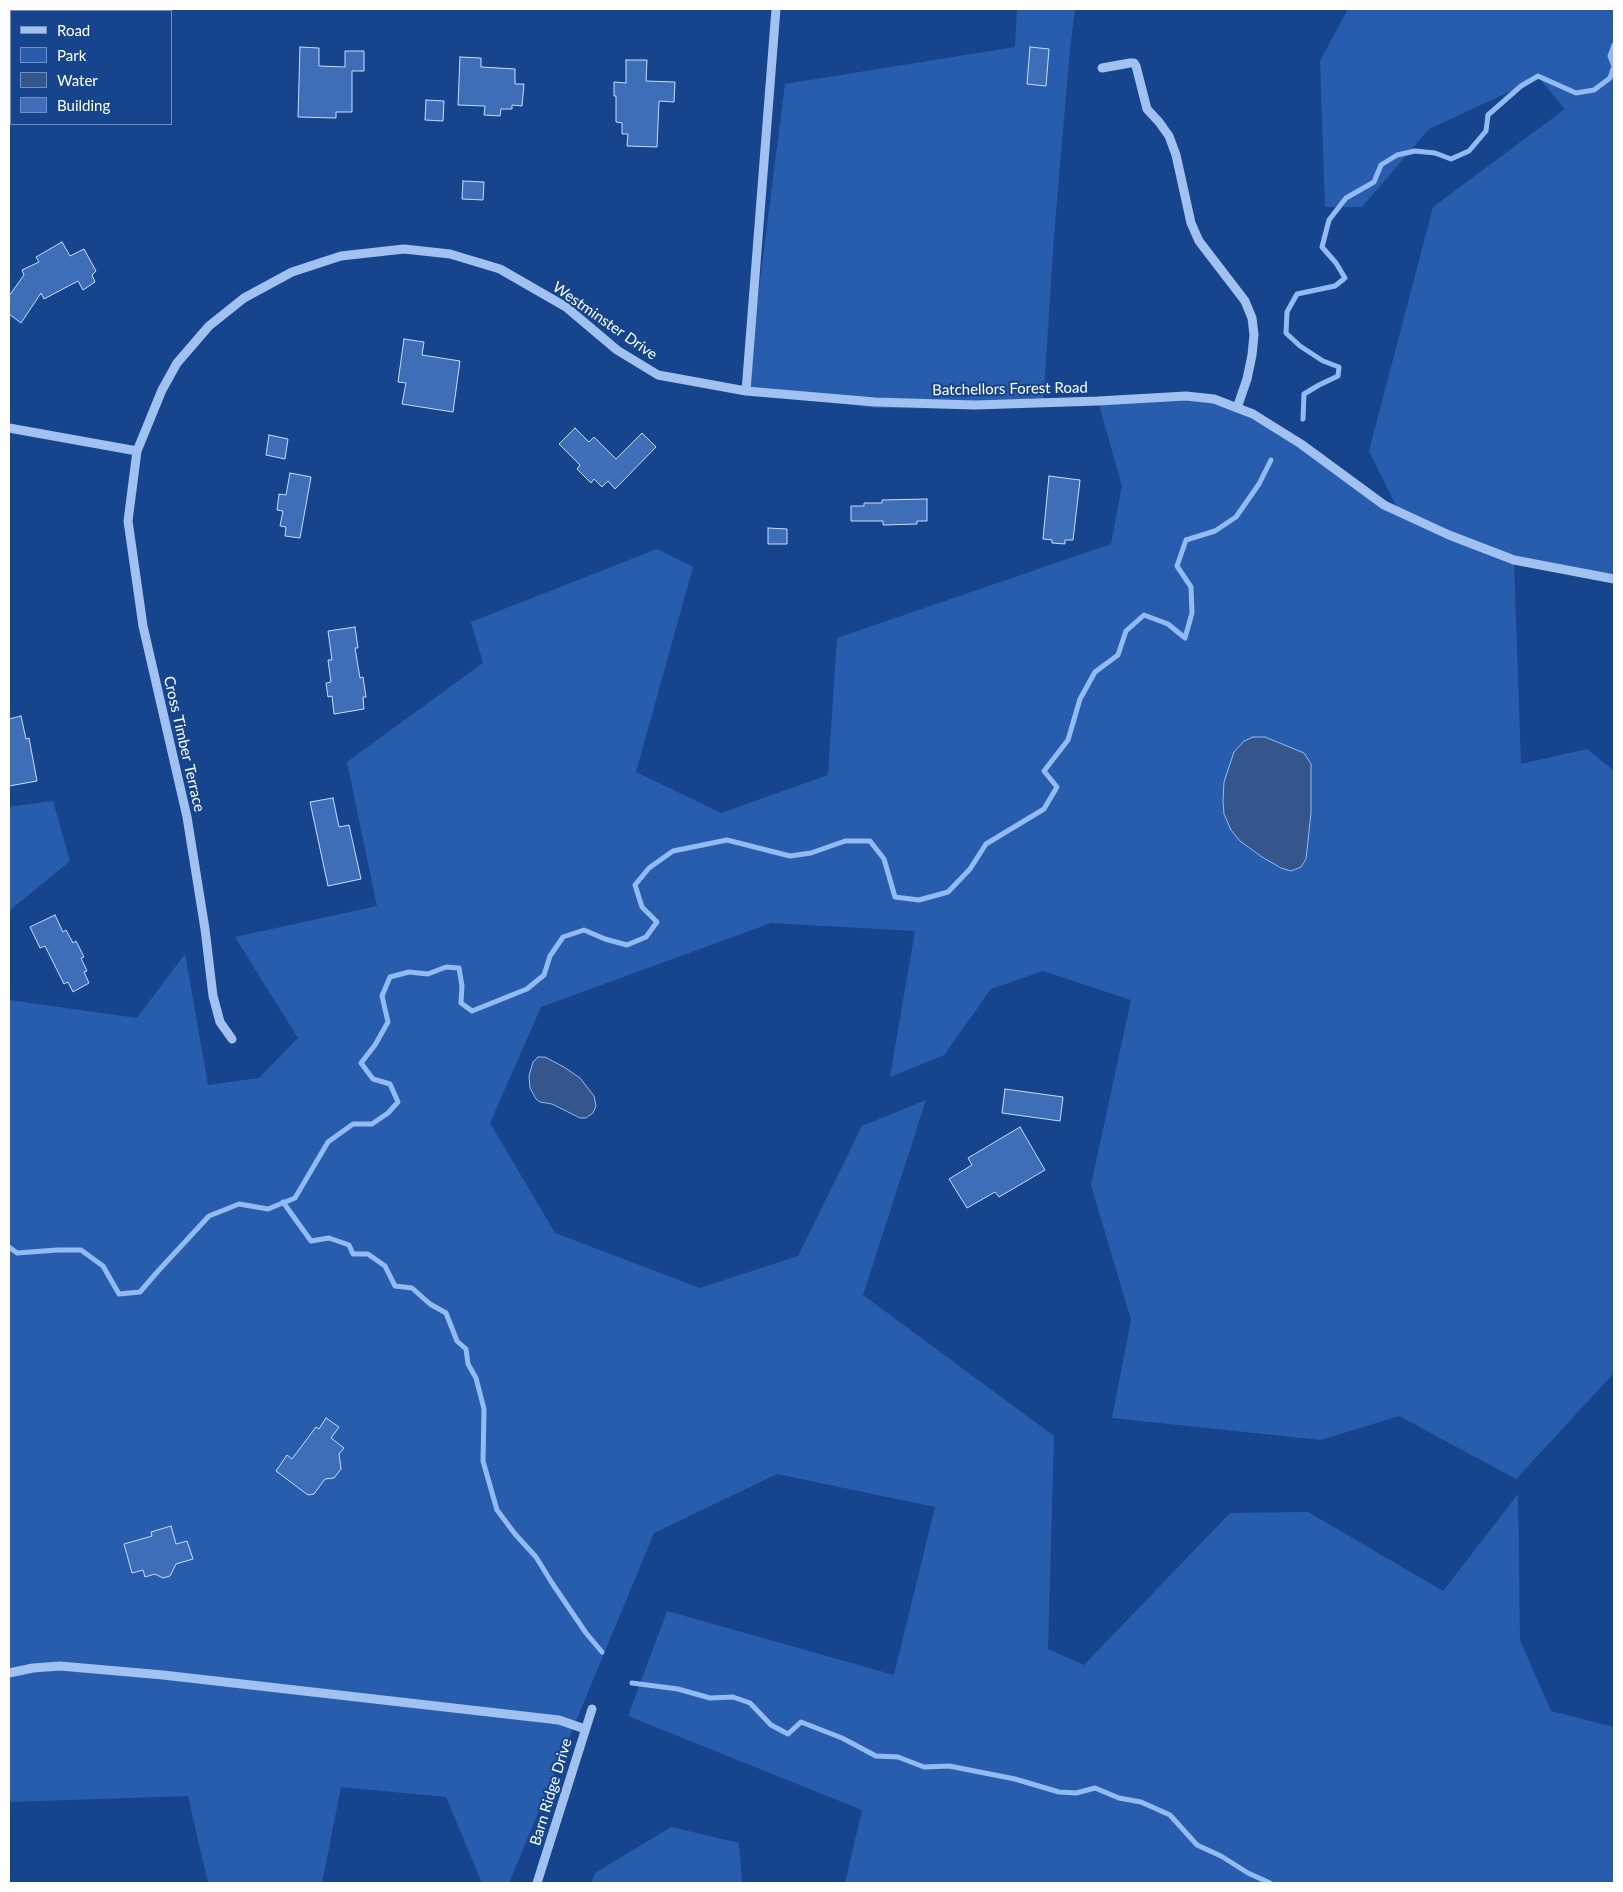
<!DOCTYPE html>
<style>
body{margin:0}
#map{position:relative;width:1623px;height:1892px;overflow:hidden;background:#16458e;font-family:Lato,sans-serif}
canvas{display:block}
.frame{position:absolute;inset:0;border:10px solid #fff;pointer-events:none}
.legend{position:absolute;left:10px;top:10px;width:162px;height:115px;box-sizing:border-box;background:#16458e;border:1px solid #738fbb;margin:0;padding:6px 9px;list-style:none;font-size:15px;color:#fff}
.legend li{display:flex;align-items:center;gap:10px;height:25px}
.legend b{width:25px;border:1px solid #738fbb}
</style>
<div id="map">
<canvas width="1623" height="1892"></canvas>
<div class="frame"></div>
<ul class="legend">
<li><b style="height:6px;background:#a1c1f0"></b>Road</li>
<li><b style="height:14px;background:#285dad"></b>Park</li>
<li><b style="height:14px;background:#34568d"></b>Water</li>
<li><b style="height:14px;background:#3e6eb7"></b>Building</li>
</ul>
</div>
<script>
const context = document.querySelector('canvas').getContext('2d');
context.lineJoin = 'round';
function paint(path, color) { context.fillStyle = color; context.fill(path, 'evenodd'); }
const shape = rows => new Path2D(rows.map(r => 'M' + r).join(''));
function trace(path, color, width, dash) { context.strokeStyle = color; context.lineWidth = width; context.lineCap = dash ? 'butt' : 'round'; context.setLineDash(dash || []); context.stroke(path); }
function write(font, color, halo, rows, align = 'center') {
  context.font = font + ' Lato,sans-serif'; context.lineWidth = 4.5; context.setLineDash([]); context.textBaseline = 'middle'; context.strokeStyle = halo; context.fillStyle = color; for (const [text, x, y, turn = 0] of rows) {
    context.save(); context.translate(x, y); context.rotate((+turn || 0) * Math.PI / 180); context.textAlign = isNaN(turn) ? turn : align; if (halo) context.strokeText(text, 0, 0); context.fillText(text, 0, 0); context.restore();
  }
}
paint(shape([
 [1017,9,1075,9,1070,48,1054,236,1043,406,975,409,874,408,746,391,785,84,1015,47],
 [1348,9,1614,9,1614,579,1514,561,1521,764,1587,749,1614,771,1614,1373,1516,1479,1399,1416,1321,1440,1112,1418,1131,1320,1091,1185,1131,1000,1043,971,991,989,944,1055,890,1077,915,931,771,923,541,1007,490,1123,555,1233,700,1288,798,1256,862,1126,926,1100,863,1295,1054,1436,1048,1649,1084,1665,1230,1513,1308,1512,1443,1591,1518,1494,1520,1640,1551,1711,1614,1727,1614,1883,845,1883,862,1810,628,1716,667,1611,894,1675,935,1507,777,1474,654,1533,509,1883,482,1883,446,1797,341,1787,322,1883,208,1883,188,1796,9,1802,9,1000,137,1018,185,954,208,1085,259,1078,298,1038,235,937,377,906,347,762,483,663,471,622,657,549,693,567,636,772,721,813,828,775,837,638,1111,544,1122,486,1098,401,1214,399,1253,414,1399,511,1369,451,1433,207,1565,109,1539,78,1429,129,1362,207,1325,207,1320,61],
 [53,801,70,861,9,911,9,807],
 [671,1827,739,1843,742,1883,591,1883,595,1873]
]), '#285dad');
const water = shape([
 [1253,737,1265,737,1304,753,1311,764,1311,813,1306,859,1301,867,1291,871,1281,868,1262,857,1240,841,1231,830,1224,814,1223,801,1224,782,1234,752,1244,741,1253,737],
 [538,1057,545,1057,564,1067,580,1078,594,1096,596,1106,593,1113,586,1118,580,1118,552,1104,540,1102,536,1099,530,1088,529,1076,533,1062,538,1057]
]);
paint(water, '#34568d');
trace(water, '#93bbf3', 1);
trace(shape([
 [1614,45,1610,56,1614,66],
 [1303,419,1304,394,1319,385,1338,376,1339,367,1323,361,1300,346,1286,333,1287,312,1297,294,1335,286,1345,278,1336,263,1322,247,1329,220,1346,198,1374,182,1381,165,1397,155,1415,151,1435,153,1451,159,1469,151,1486,131,1488,115,1521,86,1538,76,1576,93,1594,90,1610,78,1614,66],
 [283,1202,311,1241,329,1238,349,1245,353,1254,368,1254,385,1266,395,1286,412,1288,430,1304,446,1313,457,1341,466,1349,468,1364,476,1378,484,1409,483,1461,497,1510,515,1534,536,1557,552,1583,586,1633,602,1652],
 [9,1247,17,1253,57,1250,81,1250,103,1266,119,1294,140,1292,159,1270,209,1216,239,1204,268,1209,295,1198,328,1142,353,1124,372,1124,388,1113,398,1102,390,1084,373,1079,361,1063,375,1045,388,1022,382,996,390,977,409,972,428,974,446,967,459,968,462,986,461,1003,472,1011,527,989,544,975,550,956,563,937,584,930,605,939,627,945,646,937,657,922,642,907,635,885,649,868,673,851,727,840,790,856,811,853,845,841,870,841,884,859,895,897,919,900,948,892,970,869,986,844,1044,809,1057,787,1044,771,1068,740,1080,699,1095,672,1118,655,1126,631,1144,615,1168,624,1185,638,1192,613,1191,587,1177,566,1186,540,1215,531,1236,517,1259,484,1271,460],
 [632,1683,678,1689,710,1698,733,1697,750,1703,771,1725,788,1734,801,1722,842,1738,876,1756,898,1757,924,1767,949,1766,1015,1779,1059,1792,1076,1793,1095,1788,1119,1798,1141,1802,1170,1815,1197,1845,1221,1856,1248,1873,1270,1883]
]), '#93bbf3', 5);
const building = shape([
 [300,47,319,48,319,66,345,67,345,51,364,51,364,71,352,71,352,112,336,112,336,118,298,117,300,47],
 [1030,47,1049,49,1046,86,1027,84,1030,47],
 [460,57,481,58,481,67,515,69,515,84,524,84,522,106,512,105,512,109,501,109,500,116,484,115,485,106,458,105,460,57],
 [626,60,647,60,646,81,675,82,674,102,659,101,657,147,627,146,628,134,622,134,622,123,616,122,616,96,614,96,614,82,626,83,626,60],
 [426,100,444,101,443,121,425,120,426,100],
 [463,181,484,182,483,200,462,199,463,181],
 [62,242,70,256,84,249,96,271,92,275,95,282,83,290,78,281,44,299,41,293,21,323,9,314,9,296,24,275,22,270,39,262,36,257,62,242],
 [404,339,424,342,422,355,460,361,453,412,402,404,406,383,398,382,404,339],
 [575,428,589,442,594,437,616,459,642,433,656,447,615,489,608,481,602,487,594,479,591,483,577,469,580,465,559,444,575,428],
 [269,435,288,439,285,459,266,455,269,435],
 [290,473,311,477,300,538,285,536,286,527,280,526,283,511,277,510,279,494,286,495,290,473],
 [1049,476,1080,480,1073,540,1065,540,1065,544,1052,543,1052,540,1043,539,1049,476],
 [927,499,927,521,917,521,917,524,883,525,883,521,851,521,851,506,864,506,864,503,882,503,882,500,927,499],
 [768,528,787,529,787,544,768,544,768,528],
 [355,627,358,648,355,648,360,678,363,677,366,697,363,697,364,709,334,714,332,696,328,697,326,683,331,682,328,660,332,660,328,631,355,627],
 [21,716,26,739,29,738,37,781,9,786,9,719,21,716],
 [333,798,339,827,349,825,361,879,328,886,310,802,333,798],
 [55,915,63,932,66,930,73,943,76,941,84,957,81,958,87,971,84,972,89,983,73,992,68,982,64,984,45,946,40,948,30,927,55,915],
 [1005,1089,1063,1097,1060,1121,1002,1113,1005,1089],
 [1020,1127,1045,1170,999,1197,995,1192,967,1208,949,1179,972,1165,968,1158,1020,1127],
 [326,1418,339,1427,331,1438,344,1448,339,1454,341,1469,334,1478,325,1479,314,1494,308,1495,276,1471,287,1455,292,1459,316,1427,319,1429,326,1418],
 [171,1526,176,1544,187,1541,193,1559,176,1564,170,1576,163,1578,155,1574,145,1577,143,1570,132,1573,124,1544,152,1536,151,1532,171,1526]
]);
paint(building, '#3e6eb7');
trace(building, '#c8ddfb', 1);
trace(shape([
 [1102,68,1130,63,1134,63,1136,66,1147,109,1159,122,1169,136,1176,155,1191,223,1199,241,1245,301,1252,318,1254,335,1252,355,1247,379,1237,408],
 [746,391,776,9],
 [9,428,137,451],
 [232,1039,220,1022,213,996,205,929,187,817,143,626,128,521,137,451,162,390,177,363,209,326,244,298,292,272,341,256,404,249,450,254,500,269,566,307,617,350,658,375,746,391,875,402,975,405,1098,401,1186,396,1214,399,1253,414,1301,444,1384,505,1449,535,1514,560,1614,579],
 [9,1673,33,1668,60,1666,163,1675,559,1720,585,1729],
 [537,1883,592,1709]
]), '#a1c1f0', 9);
write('15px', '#fff', '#16458e', [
 ["Westminster Drive",605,321,35],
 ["Batchellors Forest Road",1010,389,-1],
 ["Cross Timber Terrace",184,744,77],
 ["Barn Ridge Drive",551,1792,-73]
]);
</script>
